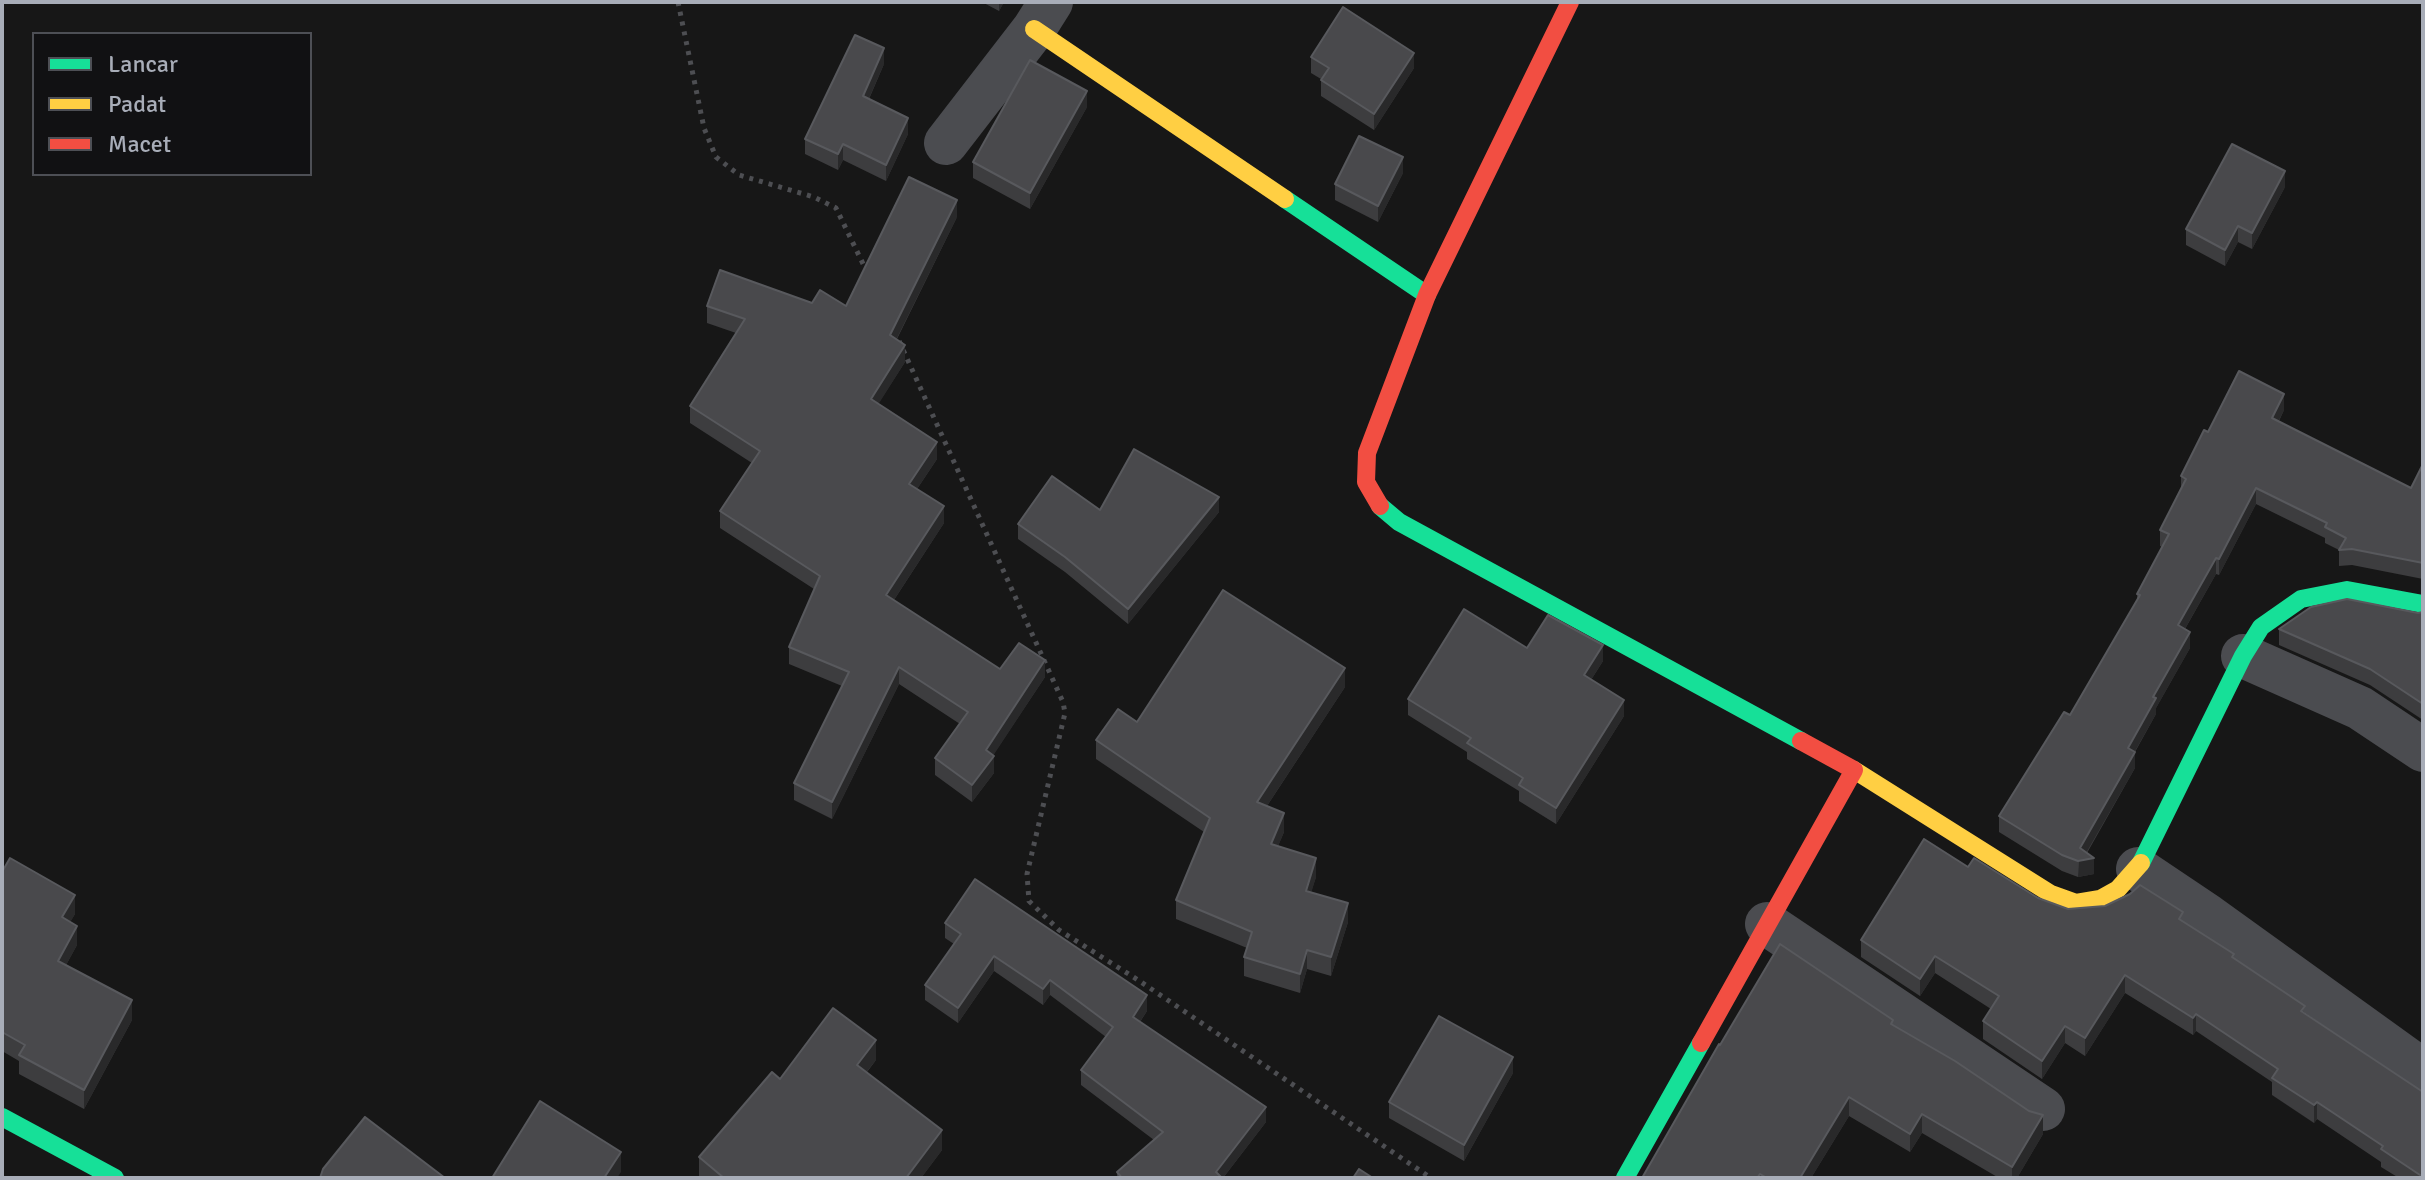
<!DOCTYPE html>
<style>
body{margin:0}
#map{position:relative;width:2425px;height:1180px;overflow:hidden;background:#171717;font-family:Signika,sans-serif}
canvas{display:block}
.frame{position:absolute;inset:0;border:4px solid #a8adb8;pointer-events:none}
.legend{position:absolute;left:32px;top:32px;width:280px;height:144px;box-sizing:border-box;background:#111113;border:2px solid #4d4f55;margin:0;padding:10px 14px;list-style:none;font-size:24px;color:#a8adb8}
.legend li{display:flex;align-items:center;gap:16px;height:40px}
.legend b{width:40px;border:2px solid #4d4f55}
</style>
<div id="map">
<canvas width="2425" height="1180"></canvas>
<div class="frame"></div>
<ul class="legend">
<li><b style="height:10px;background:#16e098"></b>Lancar</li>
<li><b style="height:10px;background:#ffcf43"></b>Padat</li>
<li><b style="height:10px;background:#f24e42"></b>Macet</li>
</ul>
</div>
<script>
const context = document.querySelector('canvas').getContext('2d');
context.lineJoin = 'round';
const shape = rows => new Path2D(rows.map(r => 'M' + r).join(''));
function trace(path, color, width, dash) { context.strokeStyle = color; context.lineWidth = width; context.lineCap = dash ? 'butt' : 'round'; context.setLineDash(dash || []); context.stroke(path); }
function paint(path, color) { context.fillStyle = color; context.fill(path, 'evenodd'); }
trace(shape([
 [678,2,704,128,716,157,739,175,814,197,836,208,867,272],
 [895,332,1063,702,1065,713,1027,874,1029,901,1059,930,1138,980,1431,1178]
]), '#4d4e52', 5, [4, 6]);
trace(shape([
 [946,143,1034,29,1051,2],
 [2243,656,2360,708,2423,750],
 [2138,869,2208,916,2423,1071],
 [1767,924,2043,1109]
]), '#4b4c50', 44);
trace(shape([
 [1285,199,1427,295],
 [1380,506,1399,522,1801,741],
 [2141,863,2243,656,2261,627,2301,599,2347,590,2423,604],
 [2,1117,115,1178],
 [1625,1178,1701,1043]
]), '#16e098', 18);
trace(shape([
 [1034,29,1285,199],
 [1854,770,2051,894,2076,903,2100,899,2118,889,2141,863]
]), '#ffcf43', 18);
trace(shape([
 [1380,506,1366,482,1367,453,1427,295,1570,2],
 [1701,1043,1854,770,1801,741]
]), '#f24e42', 18);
paint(shape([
 [982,2,1004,2,999,11],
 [1311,57,1414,68,1374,130,1321,96,1321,79,1311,73],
 [884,64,869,99,908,134,886,181,843,160,838,170,805,154,805,139],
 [1087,107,1030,209,973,178,973,162],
 [1403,173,1378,222,1335,200,1335,184],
 [2285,187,2252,249,2238,242,2225,266,2186,245,2186,229],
 [957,217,897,339,905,362,878,404,937,459,917,489,944,523,894,600,1000,669,1045,677,993,755,994,773,972,802,935,775,935,758,960,724,899,684,832,819,794,800,794,783,842,686,789,664,789,647,814,589,720,528,720,511,752,463,690,423,690,406,736,333,707,323,707,306,812,303,846,306],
 [2284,410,2279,421,2411,488,2423,464,2423,579,2352,565,2339,566,2339,550,2325,543,2325,538,2256,504,2219,575,2216,574,2185,629,2190,648,2156,708,2156,714,2135,752,2135,768,2087,853,2094,874,2078,877,2062,871,1999,832,1999,816,2070,715,2137,601,2137,594,2162,547,2160,546,2160,530,2181,489,2181,476,2208,432],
 [1100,510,1219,512,1128,624,1065,572,1018,539,1018,524],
 [2423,612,2423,720,2370,685,2279,645,2279,629],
 [1527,648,1603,661,1591,680,1624,716,1556,824,1519,801,1519,791,1467,759,1467,752,1408,715,1408,699],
 [1345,687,1267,806,1284,832,1278,846,1316,877,1311,892,1348,922,1331,976,1307,969,1300,993,1244,976,1244,957,1247,948,1176,919,1176,900,1204,832,1096,759,1096,740,1137,722],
 [1968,867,2038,898,2068,909,2105,906,2130,894,2183,922,2234,959,2305,1013,2423,1092,2423,1178,2399,1178,2381,1167,2381,1162,2317,1119,2314,1123,2272,1095,2272,1082,2196,1031,2193,1035,2125,993,2085,1056,2065,1043,2042,1079,1983,1039,1983,1021,1991,1009,1935,973,1920,996,1861,957,1861,940],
 [2,872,75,914,70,922,77,945,66,965,132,1020,84,1109,19,1074,19,1061,2,1051],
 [945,923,1147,1011,1140,1022,1266,1122,1223,1178,1117,1178,1117,1172,1154,1140,1081,1085,1081,1070,1106,1037,1050,995,1043,1005,994,971,958,1023,925,1000,925,985,954,944,945,938],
 [1893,1025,2043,1134,2017,1178,1999,1178,1922,1133,1910,1152,1849,1116,1811,1178,1642,1178,1720,1045],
 [876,1060,867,1072,942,1150,921,1178,699,1177,699,1157,780,1079],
 [1513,1073,1464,1161,1389,1118,1389,1102]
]), '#3d3d3f');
paint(shape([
 [999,2,1004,2,999,11],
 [884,48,884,64,863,112,863,96],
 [1414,53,1414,68,1374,130,1374,114],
 [1087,91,1087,107,1030,209,1030,193],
 [908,118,908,134,886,181,886,165],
 [843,144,843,160,838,170,838,154],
 [1403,157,1403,173,1378,222,1378,206],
 [2285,171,2285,187,2252,249,2252,233],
 [957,200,957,217,890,352,890,335],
 [2238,226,2238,242,2225,266,2225,250],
 [905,345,905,362,871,416,871,399],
 [2284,394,2284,410,2272,434,2272,418],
 [937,442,937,459,909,501,909,484],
 [2256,488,2256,504,2219,575,2219,559],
 [1219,497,1219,512,1128,624,1128,609],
 [944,506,944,523,886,612,886,595],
 [2216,558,2216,574,2178,641,2178,625],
 [2190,632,2190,648,2156,708,2156,714,2130,760,2135,752,2135,768,2082,860,2094,858,2094,874,2078,877,2080,848,2153,697],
 [1603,645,1603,661,1584,691,1584,675],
 [1045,660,1045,677,991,759,994,756,994,773,972,802,972,785,986,750],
 [899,667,899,684,832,819,832,802],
 [1345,668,1345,687,1257,821,1257,802],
 [1624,700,1624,716,1556,824,1556,808],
 [1284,813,1284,832,1271,863,1271,844],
 [1316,858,1316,877,1306,910,1306,891],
 [75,895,75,914,62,936,62,917],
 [1348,903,1348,922,1331,976,1331,957],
 [77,926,77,945,58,980,58,961],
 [1307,950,1307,969,1300,993,1300,974],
 [994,956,994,971,958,1023,958,1008],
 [1935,956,1935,973,1920,996,1920,979],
 [2125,975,2125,993,2085,1056,2085,1038],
 [1050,980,1050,995,1043,1005,1043,989],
 [1147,995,1147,1011,1133,1032,1133,1017],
 [132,1000,132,1020,84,1109,84,1090],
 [2196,1014,2196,1031,2193,1035,2193,1018],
 [2065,1026,2065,1043,2042,1079,2042,1061],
 [876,1040,876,1060,857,1084,857,1065],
 [1513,1057,1513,1073,1464,1161,1464,1145],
 [1849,1097,1849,1116,1811,1178,1800,1178],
 [2317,1102,2317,1119,2314,1123,2314,1105],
 [1266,1107,1266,1122,1223,1178,1216,1178,1216,1172],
 [1922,1114,1922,1133,1910,1152,1910,1134],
 [2043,1115,2043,1134,2017,1178,2012,1178,2012,1167],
 [942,1130,942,1150,921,1178,906,1178],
 [621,1152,621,1172,617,1178,604,1178]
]), '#29292a');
const building = shape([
 [1343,7,1414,53,1374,114,1321,80,1329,68,1311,57,1343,7],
 [855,35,884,48,863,96,908,118,886,165,843,144,838,154,805,139,855,35],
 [1030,60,1087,91,1030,193,973,162,1030,60],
 [1359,136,1403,157,1378,206,1335,184,1359,136],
 [2232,144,2285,171,2252,233,2238,226,2225,250,2186,229,2232,144],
 [909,177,957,200,890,335,905,345,871,399,937,442,909,484,944,506,886,595,1000,669,1019,643,1045,660,986,750,994,756,972,785,935,758,968,712,899,667,832,802,794,783,849,672,789,647,820,576,720,511,760,451,690,406,745,319,707,306,720,270,812,303,820,290,846,306,909,177],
 [2239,371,2284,394,2272,418,2411,488,2423,464,2423,563,2352,549,2339,550,2346,538,2325,527,2327,523,2256,488,2219,559,2216,558,2178,625,2190,632,2153,697,2156,698,2128,748,2135,752,2080,848,2094,858,2078,861,2062,855,1999,816,2064,712,2070,715,2140,595,2137,594,2169,534,2160,530,2186,479,2181,476,2204,430,2208,432,2239,371],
 [1134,449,1219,497,1128,609,1065,557,1018,524,1052,476,1100,510,1134,449],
 [1223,590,1345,668,1257,802,1284,813,1271,844,1316,858,1306,891,1348,903,1331,957,1307,950,1300,974,1244,957,1252,932,1176,900,1210,818,1096,740,1118,709,1137,722,1223,590],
 [2347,599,2418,613,2423,612,2423,704,2370,669,2279,629,2311,607,2347,599],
 [1464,609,1527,648,1548,615,1603,645,1584,675,1624,700,1556,808,1519,785,1523,778,1467,743,1471,738,1408,699,1464,609],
 [1924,839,1968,867,1974,858,2038,898,2068,909,2105,906,2130,894,2140,885,2183,912,2179,919,2234,954,2232,957,2305,1006,2301,1011,2423,1092,2423,1177,2381,1149,2383,1146,2317,1102,2314,1105,2272,1078,2278,1069,2196,1014,2193,1018,2125,975,2085,1038,2065,1026,2042,1061,1983,1021,1999,996,1935,956,1920,979,1861,940,1924,839],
 [10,858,75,895,62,917,77,926,58,961,132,1000,84,1090,19,1055,25,1045,2,1032,2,872,10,858],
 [975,879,1147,995,1133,1017,1266,1107,1216,1172,1222,1178,1122,1178,1117,1172,1163,1132,1081,1070,1113,1027,1050,980,1043,989,994,956,958,1008,925,985,961,934,945,923,975,879],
 [1780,944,1893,1020,1891,1024,1955,1061,2029,1111,2043,1115,2012,1167,1922,1114,1910,1134,1849,1097,1800,1178,1767,1178,1760,1174,1757,1178,1642,1178,1719,1044,1720,1045,1780,944],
 [833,1008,876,1040,857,1065,942,1130,906,1178,724,1178,699,1157,772,1072,780,1079,833,1008],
 [1439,1016,1513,1057,1464,1145,1389,1102,1439,1016],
 [540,1101,621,1152,604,1178,492,1178,540,1101],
 [365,1117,445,1178,320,1178,323,1169,365,1117],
 [1359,1169,1373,1178,1353,1178,1359,1169]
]);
paint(building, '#49494c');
trace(building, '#58595d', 2);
</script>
